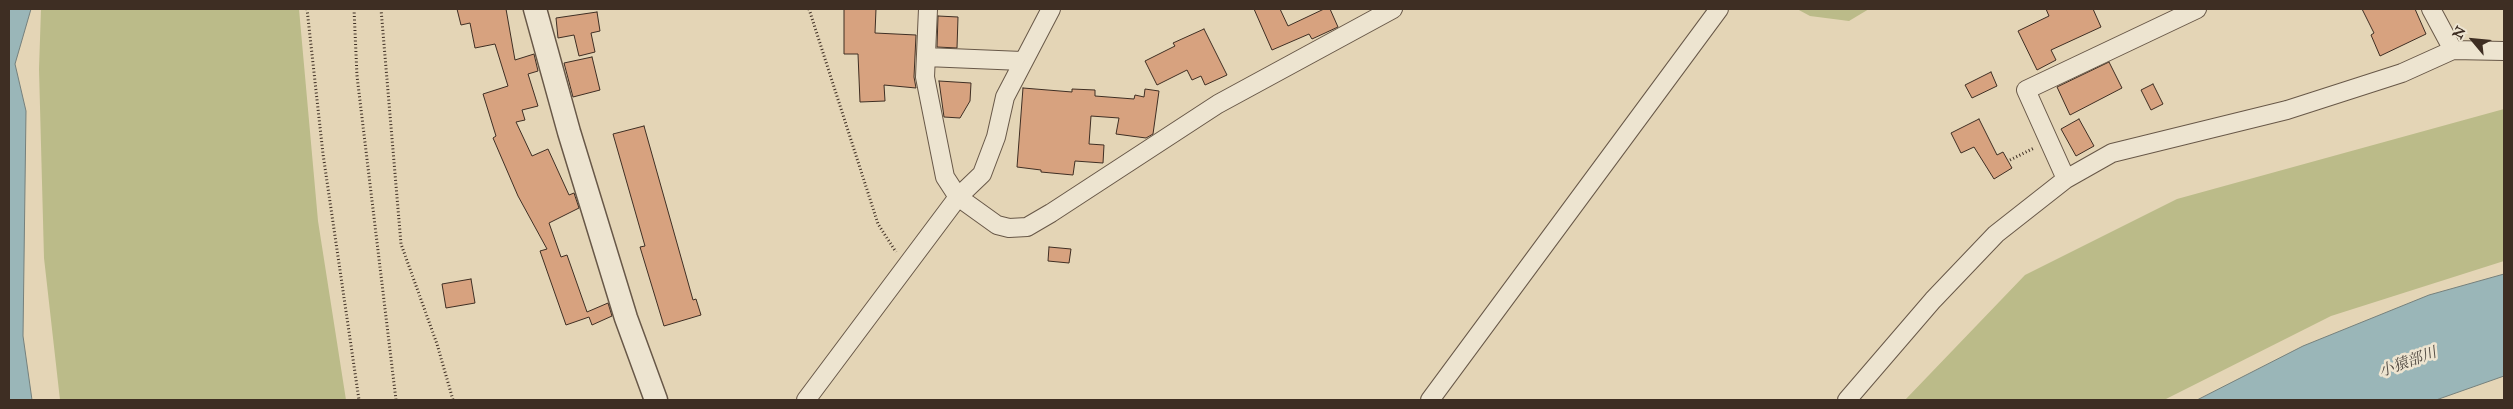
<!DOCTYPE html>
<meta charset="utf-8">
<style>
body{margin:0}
#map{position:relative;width:2513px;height:409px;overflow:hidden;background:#e4d5b6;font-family:"IM FELL Great Primer",serif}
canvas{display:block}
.frame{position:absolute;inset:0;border:10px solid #3e2e23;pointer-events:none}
.north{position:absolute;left:2448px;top:15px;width:50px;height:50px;-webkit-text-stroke:4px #ede4d0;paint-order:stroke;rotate:298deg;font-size:14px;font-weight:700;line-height:20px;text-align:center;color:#3e2e23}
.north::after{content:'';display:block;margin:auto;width:18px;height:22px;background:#3e2e23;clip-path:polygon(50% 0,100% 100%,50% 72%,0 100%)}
</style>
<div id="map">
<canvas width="2513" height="409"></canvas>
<div class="frame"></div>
<div class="north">N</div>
</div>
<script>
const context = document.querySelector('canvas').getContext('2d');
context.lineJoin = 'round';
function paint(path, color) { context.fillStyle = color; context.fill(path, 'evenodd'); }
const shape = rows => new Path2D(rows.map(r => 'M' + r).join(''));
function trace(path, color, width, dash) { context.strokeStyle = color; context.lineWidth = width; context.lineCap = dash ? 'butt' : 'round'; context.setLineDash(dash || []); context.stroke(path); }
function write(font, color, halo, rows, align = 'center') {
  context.font = font + ' "IM FELL Great Primer","Noto Serif JP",serif'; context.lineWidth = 5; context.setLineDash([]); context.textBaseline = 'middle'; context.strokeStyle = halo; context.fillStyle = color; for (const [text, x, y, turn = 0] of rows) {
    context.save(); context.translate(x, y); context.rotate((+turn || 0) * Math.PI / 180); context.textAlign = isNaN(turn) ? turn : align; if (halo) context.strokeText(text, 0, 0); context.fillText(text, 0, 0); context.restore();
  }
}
paint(shape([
 [41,9,299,9,318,221,346,400,60,400,44,258,39,69],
 [1797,9,1869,9,1849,21,1810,16],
 [2504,109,2504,261,2331,316,2164,400,1905,400,2025,275,2177,199]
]), '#bbbb89');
const water = shape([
 [9,9,31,9,15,64,26,111,23,336,32,400,9,400,9,9],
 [2504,274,2504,376,2436,400,2197,400,2303,346,2429,295,2504,274]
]);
paint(water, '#9ab6b8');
trace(water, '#75807c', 1);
const building = shape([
 [457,9,506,9,515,60,534,54,538,71,528,74,538,106,522,110,525,120,516,122,532,156,548,149,569,195,574,193,579,208,549,223,561,257,567,255,587,312,608,303,612,316,592,325,589,317,566,325,540,251,547,249,518,196,493,138,496,136,483,94,508,86,495,44,475,48,470,23,461,25,457,9],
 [844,9,876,9,875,33,916,35,914,77,916,88,884,85,885,101,860,102,858,54,844,54,844,9],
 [1254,9,1280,9,1288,26,1324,9,1330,9,1338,27,1312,39,1309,34,1272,50,1254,9],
 [2046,9,2093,9,2101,27,2051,50,2056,60,2037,70,2018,31,2049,16,2046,9],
 [2362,9,2415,9,2426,34,2380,56,2371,35,2374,33,2362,9],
 [597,12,600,31,591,33,595,52,579,56,574,35,558,38,556,18,597,12],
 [938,16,958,17,957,48,937,47,938,16],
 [1204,29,1227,75,1205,85,1201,76,1192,80,1187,70,1157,85,1145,61,1175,46,1173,43,1204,29],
 [592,57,600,90,573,97,564,63,592,57],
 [2109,62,2122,88,2070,115,2057,87,2109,62],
 [1991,72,1997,86,1972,98,1965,85,1991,72],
 [939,81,971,83,970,101,960,118,944,117,939,81],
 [2153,84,2163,104,2151,110,2141,90,2153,84],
 [1023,88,1072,92,1072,89,1095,90,1095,96,1134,99,1135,95,1144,97,1145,89,1159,91,1153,134,1146,138,1116,134,1119,118,1091,116,1089,144,1104,145,1103,163,1075,161,1073,175,1041,172,1041,170,1017,167,1023,88],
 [1979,119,1997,155,2003,152,2012,168,1994,179,1974,147,1961,153,1951,133,1979,119],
 [2079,119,2094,146,2076,156,2061,129,2079,119],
 [644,126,693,300,696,299,701,315,664,326,640,247,645,246,613,134,644,126],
 [1049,247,1071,249,1069,263,1048,261,1049,247],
 [471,279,475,303,446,308,442,284,471,279]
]);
paint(building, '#d7a27f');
trace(building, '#3e2e23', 1);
const minor = shape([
 [928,9,925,77,945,177,958,197,997,225,1009,228,1027,227,1051,213,1218,104,1393,9],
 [2431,9,2453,50],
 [926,57,1022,61],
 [2066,179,2026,90,2197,9],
 [806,400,958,197,982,174,996,137,1005,97,1051,9],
 [1430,400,1719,9],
 [1847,400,1933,300,1996,234,2066,179,2112,153,2287,110,2402,73,2453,50,2504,51]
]);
const tertiary = shape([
 [535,9,569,132,626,318,656,400]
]);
trace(minor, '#685848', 20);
trace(tertiary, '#685848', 25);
trace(shape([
 [307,9,323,154,359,400],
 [354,9,357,76,396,400],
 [381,9,401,244,437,344,453,400],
 [809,9,878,224,896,252],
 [2010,160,2034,148]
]), '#3e2e23', 3, [1, 2.5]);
trace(minor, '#ede4d0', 18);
trace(tertiary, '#ede4d0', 22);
write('italic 15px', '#504941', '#ede4d0', [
 ["小猿部川",2408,363,-20]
]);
</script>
